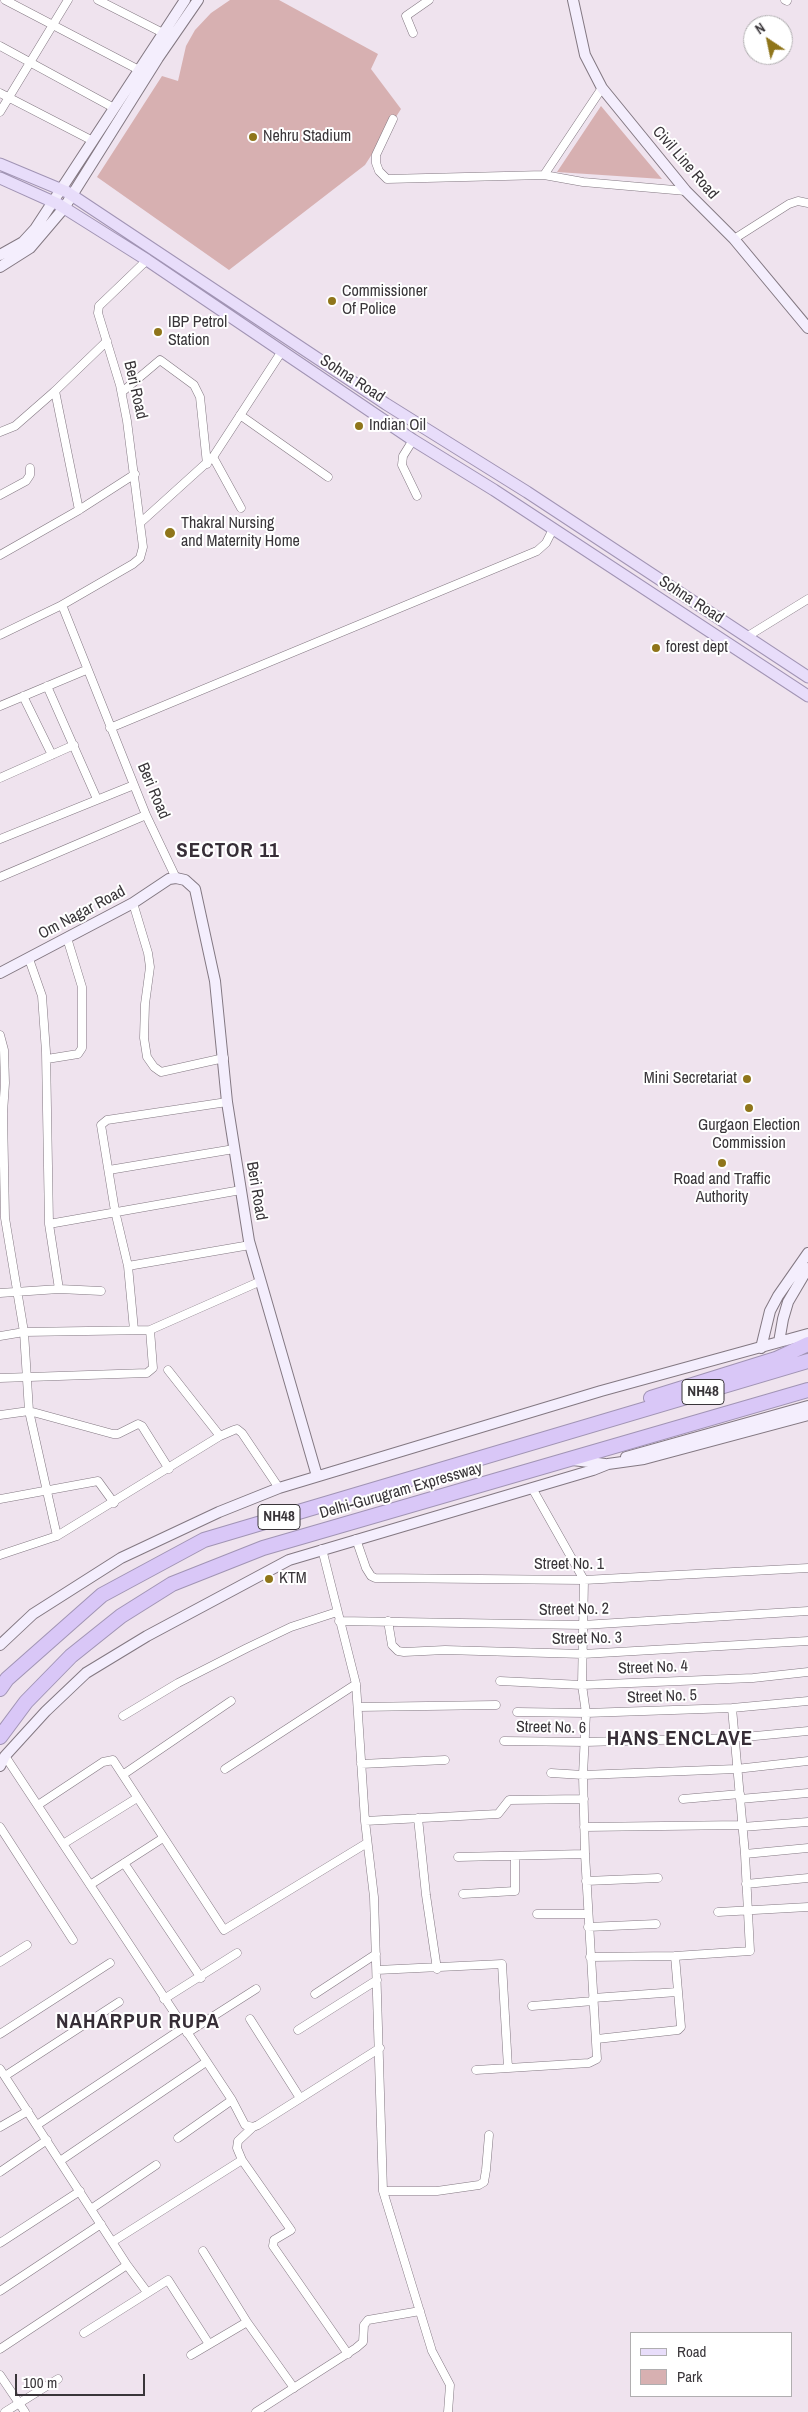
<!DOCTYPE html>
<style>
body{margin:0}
#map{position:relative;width:808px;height:2412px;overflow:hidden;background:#efe3ee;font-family:"Archivo Narrow",sans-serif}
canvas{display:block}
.legend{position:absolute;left:630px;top:2332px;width:162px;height:65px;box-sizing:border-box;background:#fff;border:1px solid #b0aeb0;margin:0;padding:6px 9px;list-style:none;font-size:15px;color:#393539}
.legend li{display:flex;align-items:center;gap:10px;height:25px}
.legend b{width:25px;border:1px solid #b0aeb0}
.north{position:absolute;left:743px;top:15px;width:50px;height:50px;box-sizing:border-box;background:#fff;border:1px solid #b0aeb0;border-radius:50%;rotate:326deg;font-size:14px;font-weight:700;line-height:20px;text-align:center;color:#393539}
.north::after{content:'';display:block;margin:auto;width:18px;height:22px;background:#8f751a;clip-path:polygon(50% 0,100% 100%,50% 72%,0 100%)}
.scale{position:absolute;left:15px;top:2374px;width:130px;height:22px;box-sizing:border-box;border:2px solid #393539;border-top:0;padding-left:6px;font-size:15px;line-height:18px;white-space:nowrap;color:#393539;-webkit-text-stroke:4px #fff;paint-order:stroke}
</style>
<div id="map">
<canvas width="808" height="2412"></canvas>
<ul class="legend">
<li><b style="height:6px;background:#e8ddfa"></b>Road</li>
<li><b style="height:14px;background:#d7b0b1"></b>Park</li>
</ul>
<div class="north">N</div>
<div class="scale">100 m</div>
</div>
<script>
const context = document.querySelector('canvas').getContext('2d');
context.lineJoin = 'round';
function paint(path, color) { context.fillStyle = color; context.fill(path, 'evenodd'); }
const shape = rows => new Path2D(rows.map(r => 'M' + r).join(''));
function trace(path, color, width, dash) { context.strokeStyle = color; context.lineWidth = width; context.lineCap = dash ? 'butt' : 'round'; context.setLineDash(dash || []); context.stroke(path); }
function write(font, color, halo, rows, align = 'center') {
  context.font = font + ' "Archivo Narrow",sans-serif'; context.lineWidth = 4; context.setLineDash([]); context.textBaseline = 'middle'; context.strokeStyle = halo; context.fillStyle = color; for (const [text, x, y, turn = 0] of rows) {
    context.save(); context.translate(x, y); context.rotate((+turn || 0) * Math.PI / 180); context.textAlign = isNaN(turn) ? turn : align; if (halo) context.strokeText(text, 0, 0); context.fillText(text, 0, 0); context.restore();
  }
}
paint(shape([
 [230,0,279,0,378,54,371,69,401,109,365,165,229,270,97,177,162,76,178,81,186,46,195,30,211,13],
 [601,106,636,148,662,179,557,172]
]), '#d7b0b1');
const street = shape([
 [5,0,139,70],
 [98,0,163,33],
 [785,0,787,1],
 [413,33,406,16,429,0],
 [0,46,114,108],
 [0,93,93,141],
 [0,112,68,0],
 [393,119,376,155,376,163,379,171,387,179,544,175,583,182,686,191],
 [544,175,602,88],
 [734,239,789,204,798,201,808,203],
 [55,391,79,510],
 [122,392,160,360,194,385,200,397,207,464],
 [240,415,328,477],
 [0,432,15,426,55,391,107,341],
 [413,440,403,456,402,465,417,496],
 [213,457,241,508],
 [0,495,26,481,30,475,30,468],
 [140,523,213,457,282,351],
 [0,555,79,510,135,474],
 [62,605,146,815,176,878],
 [0,635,62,605,133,564,140,558,143,547,127,421,120,385,98,313,99,306,147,260],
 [748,636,808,599],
 [47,686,97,799],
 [23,696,52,755],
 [0,706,86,670],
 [110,728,537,551,546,543,553,529],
 [0,778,74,745],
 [0,839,134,785],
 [0,877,146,815],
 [133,903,148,953,150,967,145,1004,144,1038,147,1057,154,1067,161,1072,224,1058],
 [29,959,42,996,46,1052,49,1224,59,1289,101,1291],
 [0,1035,4,1050,5,1083,3,1113,5,1218,24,1332,29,1411,57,1536],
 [47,1059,78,1054,82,1048,82,987,67,938],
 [109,1170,234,1149],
 [49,1224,241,1190],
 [128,1266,250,1245],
 [0,1293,59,1289],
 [134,1330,128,1266,115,1211,101,1125,107,1120,227,1102],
 [0,1336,24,1332,150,1330,261,1281],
 [168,1370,220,1436],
 [0,1378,147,1373,153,1368,150,1330],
 [0,1415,29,1411,113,1434,118,1434,138,1424,142,1426,169,1469],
 [0,1499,98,1481,114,1503],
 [356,1539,366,1568,371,1576,375,1578,584,1580,808,1568],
 [322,1549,356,1684,365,1821,374,1897,383,2191,432,2351,450,2385,448,2412],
 [0,1555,57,1536,220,1436,234,1430,237,1429,242,1433,279,1488],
 [339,1621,583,1625,808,1611],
 [388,1621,392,1645,398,1651,404,1652,445,1650,583,1654,808,1641],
 [500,1681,582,1685,753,1678,808,1672],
 [358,1707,496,1705],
 [517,1712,586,1713,732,1708,808,1701],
 [123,1716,178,1683,247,1648,291,1627,337,1612],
 [504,1741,585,1742,734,1738,808,1731],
 [5,1756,232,2100,245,2125,253,2127,258,2125,380,2048],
 [361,1764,445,1760],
 [225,1769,356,1684],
 [551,1773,583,1775,736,1769,808,1761],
 [124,1774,231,1701],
 [683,1799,740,1794],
 [740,1799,808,1793],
 [38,1805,103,1762,113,1760,224,1930,367,1843],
 [418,1818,426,1895,437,1969],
 [365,1821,498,1814,509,1800,584,1799],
 [0,1827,73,1940],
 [584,1827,742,1825],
 [742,1827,808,1822],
 [63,1844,137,1798],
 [745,1854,808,1848],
 [458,1857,585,1854],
 [124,1863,201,1978],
 [586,1881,658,1878],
 [746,1884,808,1878],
 [90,1885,163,1838],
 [463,1894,515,1891,515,1856],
 [718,1912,808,1907],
 [537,1914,587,1914],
 [588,1927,656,1924],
 [590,1957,675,1956,750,1951,745,1854,732,1708],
 [0,1962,27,1945],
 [377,1970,502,1964,508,2068],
 [315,1994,376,1954],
 [593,1998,677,1992],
 [164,1999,237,1953],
 [532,2006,593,2001],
 [250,2019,300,2098],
 [298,2030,377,1980],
 [187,2033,256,1989],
 [0,2034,110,1963],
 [597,2039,678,2030,681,2027,675,1956],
 [0,2069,127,2265,147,2292],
 [476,2070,589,2063,597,2059,585,1854,583,1775,586,1713,582,1685,584,1580,532,1488],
 [5,2076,119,2002],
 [37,2125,183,2028],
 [0,2127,28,2111],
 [253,2127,238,2141,237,2148,242,2160,291,2230,274,2240,273,2246,348,2354],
 [178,2138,232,2100],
 [60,2161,206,2062],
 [0,2172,47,2140],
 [383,2191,437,2191,479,2185,484,2182,486,2170,489,2135],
 [91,2209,156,2165],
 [112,2242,242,2160],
 [0,2243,80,2191],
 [203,2251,247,2322,294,2388],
 [0,2291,101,2224],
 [84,2333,168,2280,209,2344],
 [0,2349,127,2265],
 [191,2355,247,2322],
 [0,2375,25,2412],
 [5,2412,58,2379],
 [256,2412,356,2348,363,2342,364,2325,368,2320,420,2311]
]);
const secondary = shape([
 [573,0,585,55,602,88,686,191,734,239,808,328],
 [0,255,23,242,35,229,185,0],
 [0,267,30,248,64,208,158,58,198,0],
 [0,973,133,903,169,879,176,878,185,880,195,889,215,981,227,1102,249,1241,317,1476],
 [779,1342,783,1319,788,1302,808,1268],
 [761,1348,770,1311,778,1296,808,1253],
 [626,1457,808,1406],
 [573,1460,605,1464],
 [0,1645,33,1614,121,1558,219,1512,279,1488,601,1391,808,1334],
 [0,1766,5,1756,46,1711,86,1673,147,1636,289,1560,593,1470,608,1464,644,1459,808,1415]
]);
const primary = shape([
 [0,164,67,192,386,404,527,492,808,677],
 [0,178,58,204,147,260,413,440,494,490,808,696]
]);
const highway = shape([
 [651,1398,776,1359,808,1344],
 [0,1689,7,1679,102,1595,204,1540,808,1361],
 [0,1737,26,1702,71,1656,121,1616,172,1584,263,1548,808,1390]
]);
trace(street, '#837882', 9);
trace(secondary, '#837882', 12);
trace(primary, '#a194b4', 13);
trace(highway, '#a194b4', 16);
trace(street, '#fff', 8);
trace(secondary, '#f4eefd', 10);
trace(primary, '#e8ddfa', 11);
trace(highway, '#d9c7f7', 14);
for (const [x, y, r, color] of [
 [253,137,5,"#8f751a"],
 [332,301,5,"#8f751a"],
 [158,332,5,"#8f751a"],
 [359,426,5,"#8f751a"],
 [170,533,6,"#8f751a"],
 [656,648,5,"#8f751a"],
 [747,1079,5,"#8f751a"],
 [749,1108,5,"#8f751a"],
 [722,1163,5,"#8f751a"],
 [269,1579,5,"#8f751a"]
]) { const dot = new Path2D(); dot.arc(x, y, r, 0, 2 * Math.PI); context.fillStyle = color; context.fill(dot); trace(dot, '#fff', 2); }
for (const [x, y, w] of [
 [703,1392,42],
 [279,1517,42]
]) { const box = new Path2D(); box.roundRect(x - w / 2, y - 12.5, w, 25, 4); context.fillStyle = '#fff'; context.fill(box); trace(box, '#393539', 1); }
write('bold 15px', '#393539', null, [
 ["NH48",703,1392],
 ["NH48",279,1517]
]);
write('16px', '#393539', '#fff', [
 ["Nehru Stadium",263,137],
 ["Commissioner",342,292],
 ["Of Police",342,310],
 ["IBP Petrol",168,323],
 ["Station",168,341],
 ["Indian Oil",369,426],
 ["Thakral Nursing",181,524],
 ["and Maternity Home",181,542],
 ["forest dept",666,648],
 ["Mini Secretariat",737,1079,"right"],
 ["Gurgaon Election",749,1126,"center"],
 ["Commission",749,1144,"center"],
 ["Road and Traffic",722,1180,"center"],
 ["Authority",722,1198,"center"],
 ["KTM",279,1579]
], 'left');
write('16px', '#393539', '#fff', [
 ["Civil Line Road",685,163,49],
 ["Sohna Road",352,379,33],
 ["Beri Road",135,390,77],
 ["Sohna Road",691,600,33],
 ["Beri Road",153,791,67],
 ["Om Nagar Road",82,913,-28],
 ["Beri Road",256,1191,80],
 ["Delhi-Gurugram Expressway",401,1491,-16],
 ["Street No. 1",569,1565],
 ["Street No. 2",574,1610,-1],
 ["Street No. 3",587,1639,-1],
 ["Street No. 4",653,1668,-2],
 ["Street No. 5",662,1697,-2],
 ["Street No. 6",551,1728,1]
]);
context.letterSpacing = '1px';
write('bold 21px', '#372e37', '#fff', [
 ["SECTOR 11",228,851],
 ["HANS ENCLAVE",680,1739],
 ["NAHARPUR RUPA",138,2022]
]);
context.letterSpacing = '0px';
</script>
